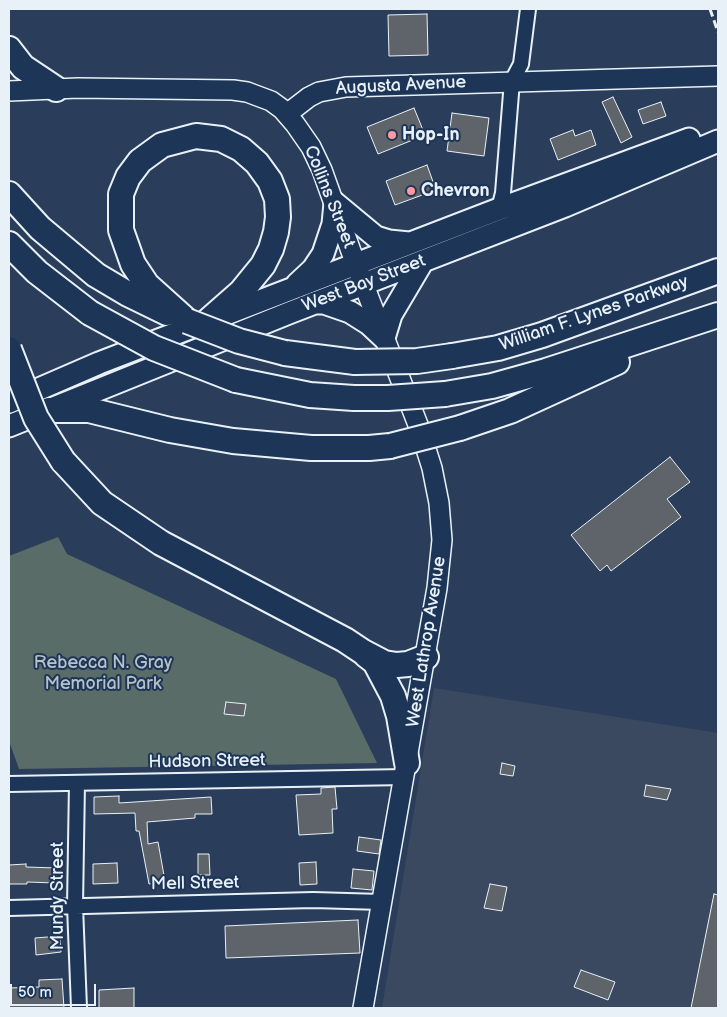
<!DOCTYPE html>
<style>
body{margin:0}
#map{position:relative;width:727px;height:1017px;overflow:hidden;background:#2a3e5b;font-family:"Balsamiq Sans",sans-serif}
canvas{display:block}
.frame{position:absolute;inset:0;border:10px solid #e8f1f8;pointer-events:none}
.scale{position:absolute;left:10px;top:984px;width:86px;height:22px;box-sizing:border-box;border:2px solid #e8f1f8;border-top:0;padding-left:6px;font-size:15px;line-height:18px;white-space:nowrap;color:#e8f1f8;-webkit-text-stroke:4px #1d3557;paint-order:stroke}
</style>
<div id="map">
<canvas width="727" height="1017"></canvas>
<div class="frame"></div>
<div class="scale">50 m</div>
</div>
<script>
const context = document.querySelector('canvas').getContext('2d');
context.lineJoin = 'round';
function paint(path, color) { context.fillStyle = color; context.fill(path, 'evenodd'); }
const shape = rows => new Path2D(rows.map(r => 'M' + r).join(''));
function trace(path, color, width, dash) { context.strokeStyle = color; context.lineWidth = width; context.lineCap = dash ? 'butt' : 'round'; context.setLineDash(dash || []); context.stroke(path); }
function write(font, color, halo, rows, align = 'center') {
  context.font = font + ' "Balsamiq Sans",sans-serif'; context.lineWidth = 4; context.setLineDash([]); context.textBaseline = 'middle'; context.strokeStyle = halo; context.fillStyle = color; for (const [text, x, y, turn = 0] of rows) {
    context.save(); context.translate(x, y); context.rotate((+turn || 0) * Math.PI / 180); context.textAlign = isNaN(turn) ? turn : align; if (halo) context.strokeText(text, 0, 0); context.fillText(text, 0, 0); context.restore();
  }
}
paint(shape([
 [434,688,718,733,718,1008,382,1008]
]), '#3a4960');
paint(shape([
 [58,537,67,554,336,679,377,763,19,769,9,741,9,556]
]), '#596c68');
const building = shape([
 [427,14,428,55,389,56,388,15,427,14],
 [613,97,632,137,621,143,602,102,613,97],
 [661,102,666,116,643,124,638,110,661,102],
 [414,108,425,135,378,154,367,127,414,108],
 [452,113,489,118,484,156,447,151,452,113],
 [573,130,575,136,591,130,596,145,558,160,550,139,573,130],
 [427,165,436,190,395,205,386,181,427,165],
 [670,457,690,482,667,499,681,517,611,571,607,565,600,571,571,535,670,457],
 [226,702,246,704,244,716,224,714,226,702],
 [502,763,515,766,513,776,500,774,502,763],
 [646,785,671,789,667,800,644,796,646,785],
 [335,787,337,809,332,809,333,833,299,835,296,795,321,794,321,788,335,787],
 [119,796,119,803,211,797,212,814,195,814,195,818,147,822,148,844,158,842,165,881,149,884,139,831,136,831,135,813,94,814,94,797,119,796],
 [359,837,381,840,379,854,357,851,359,837],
 [198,854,209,854,210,875,198,875,198,854],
 [316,862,317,884,300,885,299,863,316,862],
 [117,863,118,883,93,884,93,864,117,863],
 [26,864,26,867,57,868,56,883,27,882,27,884,9,884,9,865,26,864],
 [353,869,374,871,372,890,351,888,353,869],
 [490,884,507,887,502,911,484,908,490,884],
 [714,894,718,895,718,1008,691,1008,714,894],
 [358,920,360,953,226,958,225,926,358,920],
 [60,936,61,952,36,955,35,938,60,936],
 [581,970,615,982,608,1000,574,987,581,970],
 [62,979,64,1008,9,1008,9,988,39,987,39,980,62,979],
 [134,988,134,1008,99,1008,99,990,134,988]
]);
paint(building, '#5e646a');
trace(building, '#e8f1f8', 1);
const street = shape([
 [499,209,503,193,512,81,521,64,528,9],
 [77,783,75,906,79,1008],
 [9,784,405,777],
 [9,908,313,900,382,902]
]);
const secondary = shape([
 [9,91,78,88,233,90,247,92,271,101,282,109,295,124,311,147,322,170,352,254,420,430,432,468,439,503,442,540,437,588,363,1008],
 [287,114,309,97,319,92,346,87,718,76]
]);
const primary = shape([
 [335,203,376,237,389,241,409,243],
 [297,284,313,269,323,254,333,224,335,203],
 [314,303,324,303,350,312,369,324,384,338,391,315,423,261],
 [9,402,99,363,208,321,499,209,689,139],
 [9,426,289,313,565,206,718,141]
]);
const highway = shape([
 [9,49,23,67,56,89],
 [9,194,40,228,96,275,128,294,167,313],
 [9,244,37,272,90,313],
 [187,321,147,285,133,264,121,230,121,194,128,177,140,161,162,145,196,136,221,139,241,149,257,163,270,181,277,199,278,217,276,232,271,249,263,265,241,292,208,321],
 [285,353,355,362],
 [452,356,498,348,542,335,718,271],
 [236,380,310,395,354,398],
 [445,394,492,386,546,371,718,315],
 [49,410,89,410,170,430,233,441,311,448,369,448,390,446],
 [460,428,510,411,617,362],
 [63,461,102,503,161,543,345,640,363,652,384,663,397,665,408,664,426,657],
 [366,655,375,662,393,696,399,716,407,763]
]);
trace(street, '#e8f1f8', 18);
trace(secondary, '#e8f1f8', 22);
trace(primary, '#e8f1f8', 25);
trace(highway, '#e8f1f8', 28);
trace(street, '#1d3557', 14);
trace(secondary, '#1d3557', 19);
trace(primary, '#1d3557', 21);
trace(highway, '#1d3557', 24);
trace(shape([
 [710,9,718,32]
]), '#e8f1f8', 3, [8, 4]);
const highwayBridge = shape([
 [90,313,154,348,236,380],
 [187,321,239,341,285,353],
 [9,349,36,418,63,461],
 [355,362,417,361,452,356],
 [354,398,388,398,445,394],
 [390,446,460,428]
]);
trace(highwayBridge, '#e8f1f8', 28, []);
trace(highwayBridge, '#1d3557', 24);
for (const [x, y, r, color] of [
 [392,135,5,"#ff9aa2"],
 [411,191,5,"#ff9aa2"]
]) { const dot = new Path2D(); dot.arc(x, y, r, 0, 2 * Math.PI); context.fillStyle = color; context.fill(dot); trace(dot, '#1d3557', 2); }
write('18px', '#e8f1f8', '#1d3557', [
 ["Augusta Avenue",401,86,-3],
 ["Collins Street",329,197,68],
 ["West Bay Street",364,284,-21],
 ["William F. Lynes Parkway",594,314,-19],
 ["West Lathrop Avenue",427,642,-81],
 ["Hudson Street",207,762,-1],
 ["Mell Street",195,884,-1],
 ["Mundy Street",58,896,-90]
]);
write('bold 18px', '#e8f1f8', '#1d3557', [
 ["Hop-In",402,135],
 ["Chevron",421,191]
], 'left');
write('18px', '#b6c2c6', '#1d3557', [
 ["Rebecca N. Gray",103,663],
 ["Memorial Park",103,684]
]);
</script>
